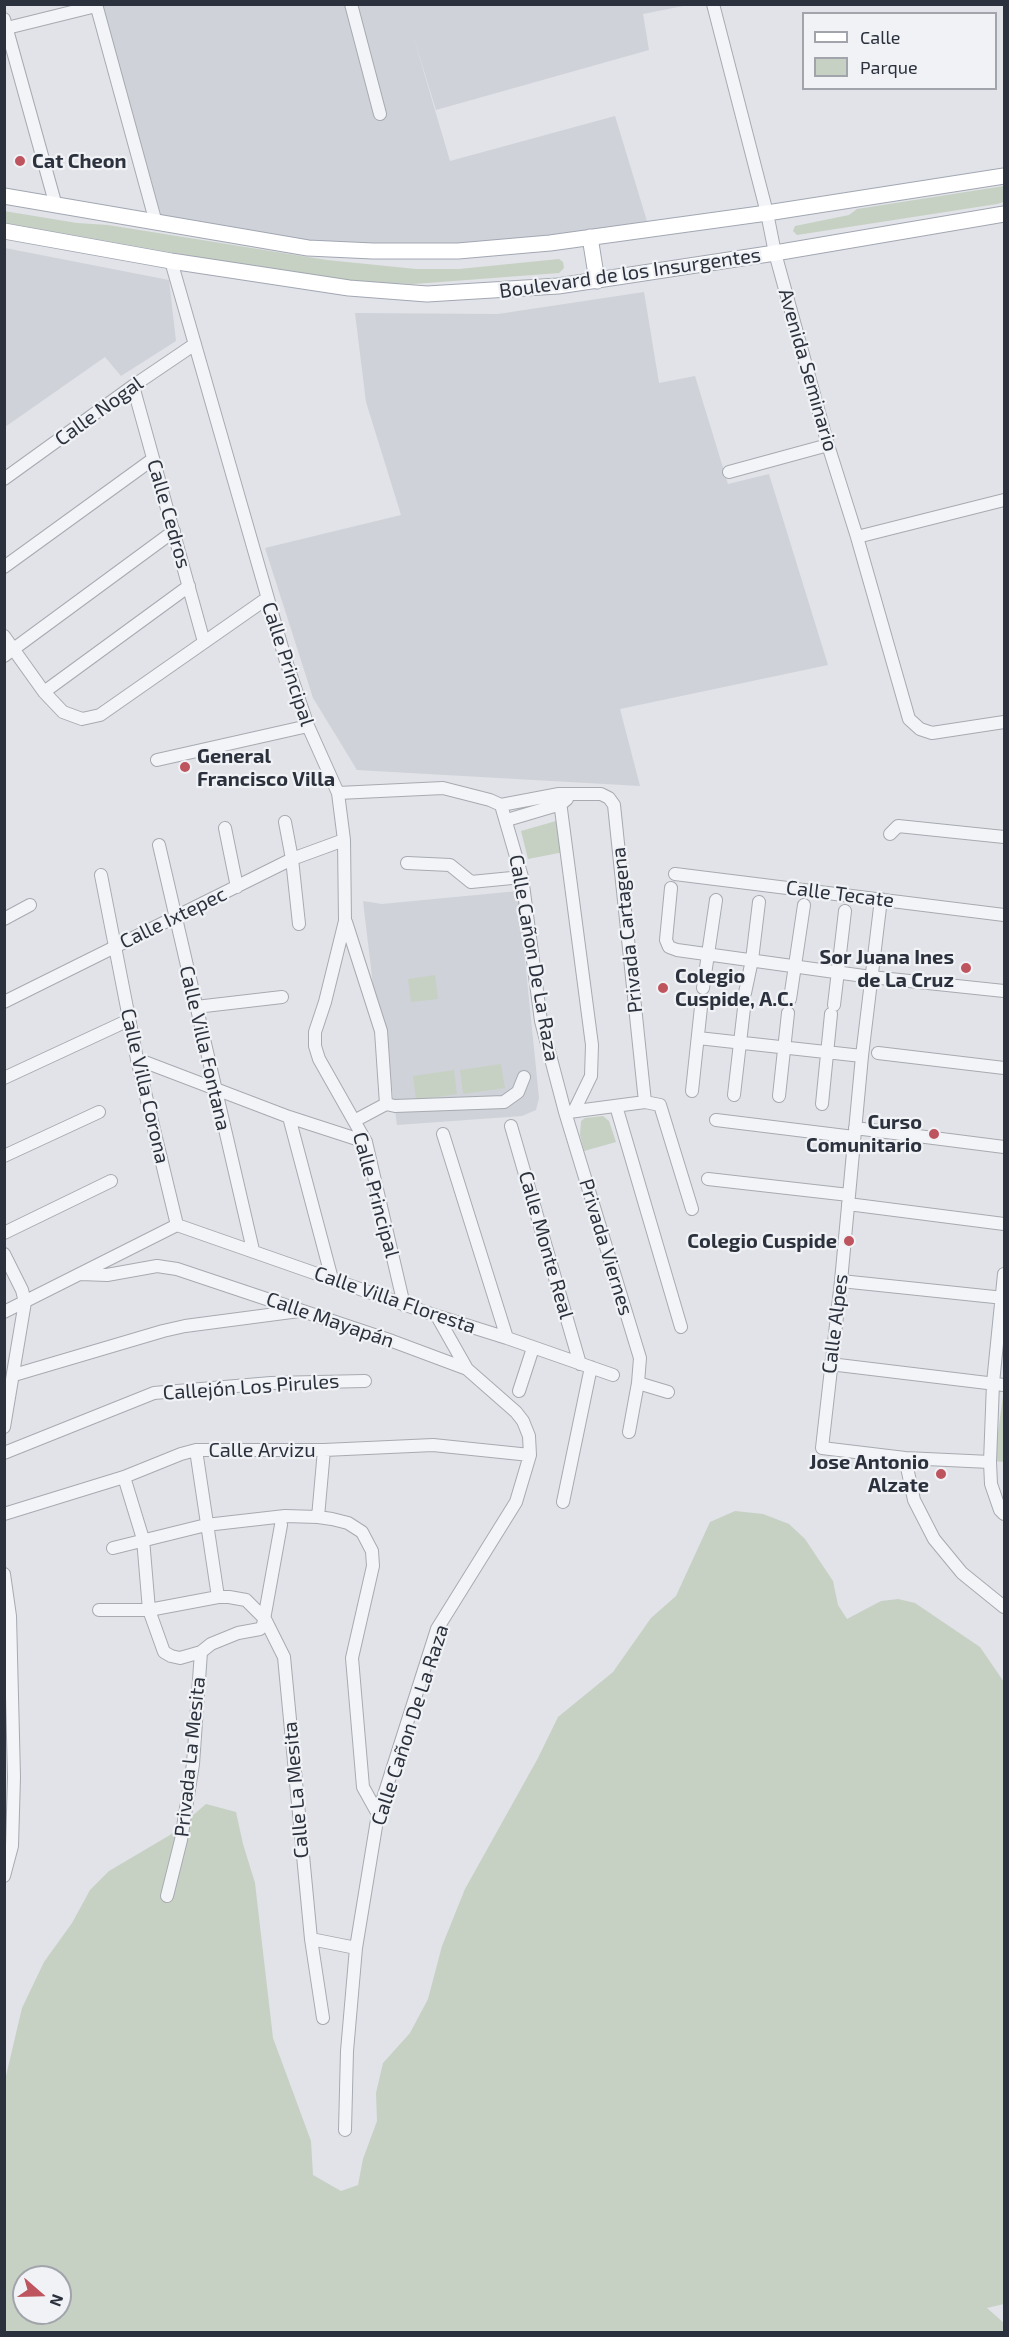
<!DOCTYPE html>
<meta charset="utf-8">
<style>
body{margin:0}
#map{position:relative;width:1009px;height:2337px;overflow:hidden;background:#e1e3e8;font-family:"Exo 2",sans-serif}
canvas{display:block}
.frame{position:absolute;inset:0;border:6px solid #2b313d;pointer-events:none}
.legend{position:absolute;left:802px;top:12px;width:195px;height:78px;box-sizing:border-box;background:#f0f2f5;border:2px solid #a1a5ab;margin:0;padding:8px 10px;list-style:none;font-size:18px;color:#2b313d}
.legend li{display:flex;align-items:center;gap:12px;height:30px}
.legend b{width:30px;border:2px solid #a1a5ab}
.north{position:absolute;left:12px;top:2265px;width:60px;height:60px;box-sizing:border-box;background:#f0f2f5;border:2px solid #a1a5ab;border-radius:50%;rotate:110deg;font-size:16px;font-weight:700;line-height:24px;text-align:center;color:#2b313d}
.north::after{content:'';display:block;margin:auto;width:21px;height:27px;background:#be555e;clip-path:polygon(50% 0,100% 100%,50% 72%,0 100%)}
</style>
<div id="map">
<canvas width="1009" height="2337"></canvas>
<div class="frame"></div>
<ul class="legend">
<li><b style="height:8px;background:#fff"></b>Calle</li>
<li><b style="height:16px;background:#c6d1c3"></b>Parque</li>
</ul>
<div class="north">N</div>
</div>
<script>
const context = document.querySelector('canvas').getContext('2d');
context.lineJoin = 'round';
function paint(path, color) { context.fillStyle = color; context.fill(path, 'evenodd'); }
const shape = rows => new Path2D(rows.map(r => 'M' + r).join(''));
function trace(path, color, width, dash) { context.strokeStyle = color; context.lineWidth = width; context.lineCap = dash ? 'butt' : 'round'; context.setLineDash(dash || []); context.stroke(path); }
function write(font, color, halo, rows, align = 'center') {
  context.font = font + ' "Exo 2",sans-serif'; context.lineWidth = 4.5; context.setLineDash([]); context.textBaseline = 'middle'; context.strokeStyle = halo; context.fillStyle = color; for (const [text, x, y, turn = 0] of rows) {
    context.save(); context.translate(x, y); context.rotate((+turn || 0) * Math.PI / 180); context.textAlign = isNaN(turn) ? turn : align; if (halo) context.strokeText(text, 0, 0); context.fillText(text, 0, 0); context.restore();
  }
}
paint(shape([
 [101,5,688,5,643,14,649,50,436,110,412,32,450,161,615,116,650,231,391,255,163,222],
 [5,248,169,280,176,341,121,376,105,357,5,427],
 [644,292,659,383,695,376,728,484,769,474,828,665,620,709,640,786,357,770,313,698,265,548,401,515,366,402,355,313,498,314],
 [518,891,539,1098,536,1110,522,1116,397,1125,381,1010,375,1002,363,901,382,904]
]), '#cfd2d9');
paint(shape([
 [1004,186,1004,202,997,204,797,235,793,231,795,226,849,215,857,209],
 [4,211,77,223,108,225,327,260,416,269,459,269,559,259,563,262,564,268,559,273,414,284,375,283,322,279,5,223],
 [556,821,560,821,564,852,528,859,521,831],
 [435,975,438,999,411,1002,408,979],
 [501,1064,505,1088,463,1094,460,1070],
 [454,1070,457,1094,416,1100,413,1076],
 [603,1116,609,1121,616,1142,584,1151,580,1135,581,1121,585,1118],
 [1004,1389,1004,1462,994,1461],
 [735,1511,763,1514,789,1524,805,1539,833,1581,838,1605,847,1619,881,1601,898,1599,915,1603,980,1647,1004,1682,1004,2304,987,2308,1004,2323,1004,2332,5,2332,5,2080,22,2008,44,1962,72,1923,90,1890,109,1871,170,1835,206,1804,236,1812,243,1844,255,1883,273,2038,311,2141,313,2175,341,2191,358,2185,363,2159,377,2121,376,2093,383,2063,410,2033,428,1999,442,1946,465,1889,538,1758,558,1717,613,1672,651,1618,676,1596,710,1522],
 [24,2277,60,2277,60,2313,24,2313]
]), '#c6d1c3');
const minor = shape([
 [96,4,156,223],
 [351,4,380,114],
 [713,4,767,213,775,253,828,445,857,537,909,719,920,729,932,733,1004,722],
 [4,19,56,206],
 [7,28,96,6],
 [171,261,285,658,308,726,338,793,344,840,345,921,325,1002,315,1032,315,1046,319,1059,366,1142,404,1305],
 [133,386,204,642],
 [729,472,828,445],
 [4,479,133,386,195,344],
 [857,537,1004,500],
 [4,567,153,459],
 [4,636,44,692,63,712,82,719,100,715,266,599],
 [4,656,174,531],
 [44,692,189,586],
 [157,760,308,726],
 [338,793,443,788,490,800,501,805,559,794,601,794,609,798,614,805,645,1102],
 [559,794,592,1045,591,1076,574,1111],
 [501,805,522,877,541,1021,565,1112,640,1358,638,1383,629,1432],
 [507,820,561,804,567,799],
 [285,822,292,859,299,924],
 [225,828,237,887],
 [890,834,898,826,1004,837],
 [159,845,253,1250],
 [407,863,450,865,471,882,522,877],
 [675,874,1004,915],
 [101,875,137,1059,177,1225],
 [671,888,666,940,669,947,677,950,871,977,1004,991],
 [881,899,862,1056,841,1281,822,1448,905,1458,990,1462],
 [4,919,30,905],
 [346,922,381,1031,386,1104],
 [703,988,716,900],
 [745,993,752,960,759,902],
 [790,999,804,905],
 [4,1002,292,859,344,840],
 [834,1005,845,911],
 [196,1007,282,997],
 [698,1038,862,1056],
 [878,1053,1004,1068],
 [137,1059,289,1117,366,1142],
 [4,1078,129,1020],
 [692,1091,701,1007],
 [734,1095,744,1008],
 [779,1096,788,1013],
 [822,1104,831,1014],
 [616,1106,681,1327],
 [569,1112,645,1102,660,1105,692,1209],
 [289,1117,332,1279],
 [356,1120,386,1104,395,1106,504,1102,518,1092,524,1077],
 [716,1120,854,1137],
 [511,1126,580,1364],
 [855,1128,1004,1147],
 [443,1134,507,1338],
 [4,1156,99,1112],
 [708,1179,849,1195],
 [848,1204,1004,1224],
 [177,1225,437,1316,507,1338,613,1375],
 [4,1233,111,1181],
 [4,1254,22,1290,25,1302,4,1427],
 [81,1274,107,1275,157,1266,177,1269,392,1341,467,1369,516,1412,523,1421,529,1436,530,1455,516,1502,437,1629,378,1814,356,1948,347,2051,345,2130],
 [1004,1274,993,1383,990,1462,991,1484,1000,1510,1004,1514],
 [841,1281,1004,1298],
 [4,1312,177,1225],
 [437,1316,467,1369],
 [830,1364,1004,1385],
 [14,1375,163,1331,185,1326,299,1311],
 [638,1383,668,1392],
 [519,1391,533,1348],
 [196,1450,218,1597],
 [4,1453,154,1393,271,1383,365,1381],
 [905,1458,914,1500,934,1539,962,1573,1004,1607],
 [124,1477,143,1539,149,1610,164,1652,171,1656,180,1658,201,1652,211,1644,238,1633,260,1629,263,1625,281,1525],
 [563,1502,591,1367],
 [4,1514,124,1477,181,1454,196,1450,324,1450,433,1445,530,1455],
 [318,1517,324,1450],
 [113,1548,206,1525,285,1516,318,1517,332,1519,348,1523,362,1532,372,1551,373,1566,352,1658,363,1787,378,1814],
 [4,1574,10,1616,14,1777,12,1846,4,1876],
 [99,1610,149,1610,218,1597,229,1597,246,1600,265,1619,284,1657,311,1939,323,2018],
 [167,1896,181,1840,193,1764,201,1652],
 [311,1939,356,1948]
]);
const major = shape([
 [4,196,308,248,373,251,458,251,550,243,767,213,1004,176],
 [4,231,171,261,349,288,427,294,558,286,775,253,1004,214],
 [590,237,597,281]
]);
trace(minor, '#a7aab1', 14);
trace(major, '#a2a7b2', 17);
trace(minor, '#f3f4f7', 12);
trace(major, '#fff', 15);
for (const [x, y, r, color] of [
 [20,161,6,"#be555e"],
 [185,767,6,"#be555e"],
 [966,968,6,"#be555e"],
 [663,988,6,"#be555e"],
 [934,1134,6,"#be555e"],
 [849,1241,6,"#be555e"],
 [941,1474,6,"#be555e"]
]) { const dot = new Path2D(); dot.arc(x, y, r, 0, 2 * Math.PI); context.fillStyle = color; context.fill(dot); trace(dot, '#f0f2f5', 2); }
write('bold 20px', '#2b313d', '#f0f2f5', [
 ["Cat Cheon",32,161,"left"],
 ["General",197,756,"left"],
 ["Francisco Villa",197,779,"left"],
 ["Sor Juana Ines",954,957],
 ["de La Cruz",954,980],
 ["Colegio",675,976,"left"],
 ["Cuspide, A.C.",675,999,"left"],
 ["Curso",922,1122],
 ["Comunitario",922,1145],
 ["Colegio Cuspide",837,1241],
 ["Jose Antonio",929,1462],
 ["Alzate",929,1485]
], 'right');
write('20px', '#2b313d', '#f0f2f5', [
 ["Boulevard de los Insurgentes",630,273,-8],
 ["Avenida Seminario",808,370,74],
 ["Calle Nogal",99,411,-36],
 ["Calle Cedros",169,514,74],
 ["Calle Principal",288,664,72],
 ["Calle Tecate",840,894,7],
 ["Calle Ixtepec",173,918,-26],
 ["Privada Cartagena",627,930,-96],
 ["Calle Cañon De La Raza",534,958,80],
 ["Calle Villa Fontana",205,1048,77],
 ["Calle Villa Corona",145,1086,77],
 ["Calle Principal",376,1195,75],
 ["Calle Monte Real",546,1245,74],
 ["Privada Viernes",606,1247,73],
 ["Calle Villa Floresta",395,1300,19],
 ["Calle Mayapán",330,1320,19],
 ["Calle Alpes",835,1324,-83],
 ["Callejón Los Pirules",251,1387,-4],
 ["Calle Arvizu",262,1450],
 ["Calle Cañon De La Raza",410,1725,-72],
 ["Privada La Mesita",190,1757,-84],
 ["Calle La Mesita",296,1790,-95]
]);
</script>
